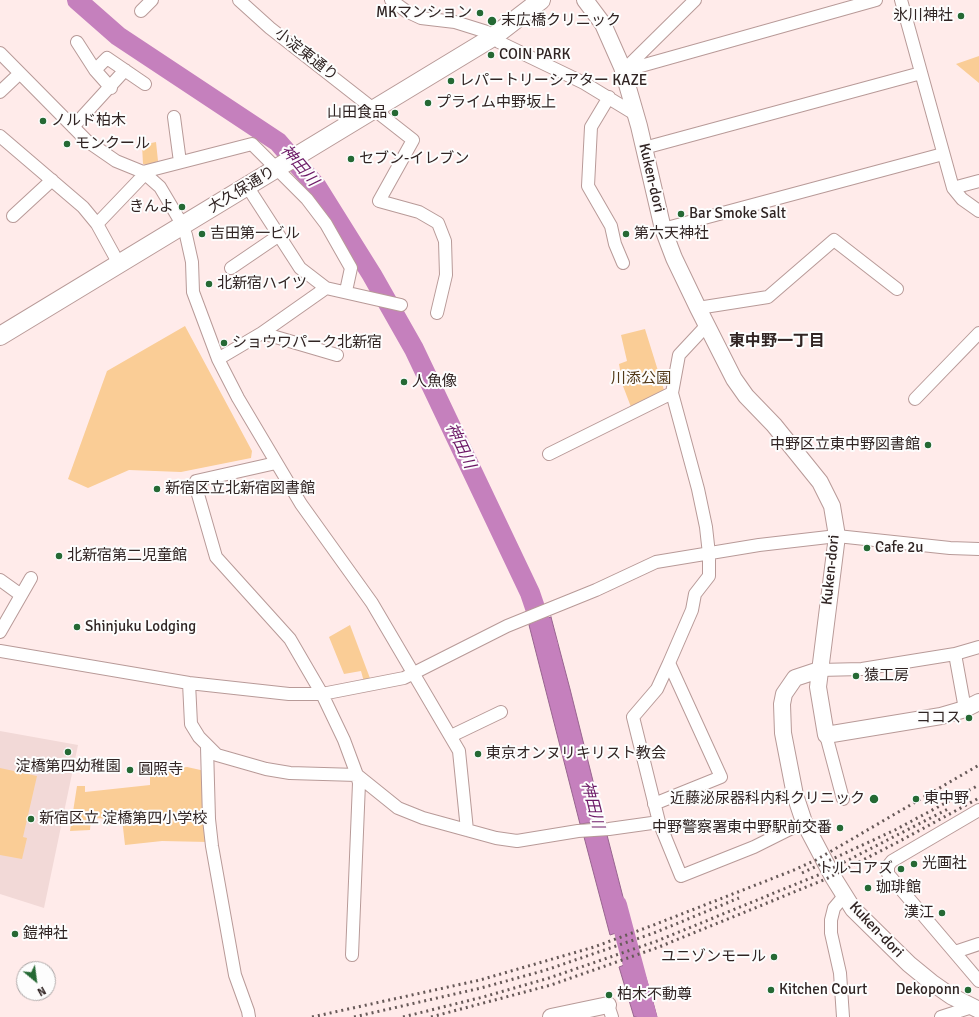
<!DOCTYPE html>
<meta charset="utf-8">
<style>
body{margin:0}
#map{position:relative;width:979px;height:1017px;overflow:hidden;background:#ffebea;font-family:Signika,sans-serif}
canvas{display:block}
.north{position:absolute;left:16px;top:961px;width:40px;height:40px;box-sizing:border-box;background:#fdfdfd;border:1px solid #aba6a6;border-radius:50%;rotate:151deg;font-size:11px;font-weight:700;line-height:16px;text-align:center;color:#302423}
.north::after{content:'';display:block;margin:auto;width:14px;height:18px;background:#256934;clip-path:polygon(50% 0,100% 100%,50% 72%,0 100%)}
</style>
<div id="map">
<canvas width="979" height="1017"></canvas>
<div class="north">N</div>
</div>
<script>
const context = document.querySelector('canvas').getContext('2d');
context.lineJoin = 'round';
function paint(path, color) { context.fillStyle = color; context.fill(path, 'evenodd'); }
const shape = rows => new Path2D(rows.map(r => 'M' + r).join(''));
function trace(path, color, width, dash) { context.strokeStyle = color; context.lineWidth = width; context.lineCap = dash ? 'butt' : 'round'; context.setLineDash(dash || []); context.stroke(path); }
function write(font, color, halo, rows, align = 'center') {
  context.font = font + ' Signika,"Noto Sans JP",sans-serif'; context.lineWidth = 4; context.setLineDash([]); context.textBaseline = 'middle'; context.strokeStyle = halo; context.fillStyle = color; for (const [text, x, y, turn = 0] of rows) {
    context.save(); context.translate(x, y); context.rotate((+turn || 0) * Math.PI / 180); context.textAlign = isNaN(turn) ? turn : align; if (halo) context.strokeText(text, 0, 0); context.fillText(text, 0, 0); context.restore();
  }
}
paint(shape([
 [0,731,78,745,44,908,0,894]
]), '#f2d9d7');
paint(shape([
 [979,56,979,83,956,64],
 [156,142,158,161,149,165,143,164,142,145],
 [185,326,252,451,251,458,181,472,129,470,88,488,68,479,107,371],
 [645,329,664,390,631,407,623,386,619,364,627,361,621,335],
 [350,625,371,681,364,682,361,671,344,674,329,637],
 [187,767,205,771,208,842,162,841,125,845,122,819,91,818,90,830,70,831,77,786,85,786,85,792,150,785,150,771],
 [0,768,37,776,23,837,27,838,22,859,0,855]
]), '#facd96');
const water = shape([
 [551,617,570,689,603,821,580,824,529,625,551,617],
 [607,835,631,928,610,935,584,837,607,835],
 [640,959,650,991,657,1017,634,1017,619,967,640,959]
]);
paint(water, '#c580bd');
trace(water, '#98648f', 1);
trace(shape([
 [77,0,118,36,278,142,317,187,372,275,414,349,530,593,548,646],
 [617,905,647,1017]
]), '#c580bd', 20);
const minor = shape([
 [239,0,270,28,413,140,379,201,419,212,438,223,445,241,446,275,437,313],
 [391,0,406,11,421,18,455,22,487,32,499,42,584,83,635,114],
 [695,0,623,71,876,0],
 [901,0,953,188,962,199,979,211],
 [141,11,152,0],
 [77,42,95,70,111,88],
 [0,53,87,141,116,161,143,172,160,187,179,219,186,235,192,262,193,292,218,359,238,398,301,504,372,603,459,751,467,830],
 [95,70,107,58,145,84],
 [0,92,19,74],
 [609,97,591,127,588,186,611,226,615,244,623,263],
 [174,117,180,162],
 [73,127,125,70],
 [0,136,83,207,97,224,119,264],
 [644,148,921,73],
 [247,186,300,268,326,288,401,305],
 [953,188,979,181],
 [13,216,52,180],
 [97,224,141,178,143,172,252,144,307,199,326,224,351,268,346,291],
 [663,229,943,154],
 [231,268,278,236],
 [698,308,768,297,834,240,897,289],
 [262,333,337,355],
 [218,359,262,333,326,288],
 [915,399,979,333],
 [549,454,672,393],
 [276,463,196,481,195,484,216,557,290,639,322,694,344,740,357,775,359,783,352,955],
 [0,580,21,595],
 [0,632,31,578],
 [0,651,189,683,289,694,322,694,404,678,507,626,596,590,656,562,759,545,837,536,950,548,979,549],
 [955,654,965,709],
 [669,663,657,689,633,717,659,822,681,876,754,847,804,822],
 [819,670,862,669,955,654,979,647],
 [189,683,191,724,199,737,217,755,266,769,290,773,357,775,398,808,423,818,496,838,517,841,578,831,609,829,659,822],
 [826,735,843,799],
 [451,736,501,712],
 [207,747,209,819,212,846,235,975,248,1011,249,1017],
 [654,804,721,777,669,663,692,610,695,594,709,576,709,554,706,527,698,489,672,393,679,355,707,325],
 [979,810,892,861,888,866,888,874,979,981],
 [955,952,979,944],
 [608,1005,612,1017],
 [843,1017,840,973,831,933,831,920,834,908,844,896],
 [941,1017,972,1007]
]);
const tertiary = shape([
 [585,0,603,24,622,67,639,126,663,229,674,258,698,308,734,379,746,396,774,425,820,482,832,506,837,536,818,687,826,735,941,716,965,709,979,702],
 [819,670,795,678,784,694,782,704,783,733,795,795,804,822,833,877,853,909,909,964,931,982,951,996,979,1010],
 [551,1017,608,1005]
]);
const secondary = shape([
 [0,336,493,37,541,0]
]);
trace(minor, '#b89a98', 14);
trace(tertiary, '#b89a98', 18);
trace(secondary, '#b89a98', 20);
trace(minor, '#fff', 12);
trace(tertiary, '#fff', 16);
trace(secondary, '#fff', 18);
trace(shape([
 [802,873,895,830,979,785],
 [312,1017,480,980,594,947,651,926,794,870,816,860,979,765],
 [354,1017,481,988,546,970,654,933,739,898],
 [403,1017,483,997,549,978,657,941,823,873,948,809],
 [431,1017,551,985,659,947,826,879,900,841,979,798]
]), '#675958', 3, [2, 4]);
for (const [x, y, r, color] of [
 [480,13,4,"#256934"],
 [961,16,4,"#256934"],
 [492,21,5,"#256934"],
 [491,55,4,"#256934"],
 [451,81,4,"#256934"],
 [428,103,4,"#256934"],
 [395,113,4,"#256934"],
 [43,121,4,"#256934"],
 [67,144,4,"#256934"],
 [351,159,4,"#256934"],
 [182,207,4,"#256934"],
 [681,214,4,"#256934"],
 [202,234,4,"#256934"],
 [626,234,4,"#256934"],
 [209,284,4,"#256934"],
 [224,343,4,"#256934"],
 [404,382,4,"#256934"],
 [928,445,4,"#256934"],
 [157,489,4,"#256934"],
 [867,548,4,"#256934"],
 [59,556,4,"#256934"],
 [77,627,4,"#256934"],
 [856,676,4,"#256934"],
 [969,718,4,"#256934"],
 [68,752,4,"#256934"],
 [478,754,4,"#256934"],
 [130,770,4,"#256934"],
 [874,799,5,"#256934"],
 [916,799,4,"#256934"],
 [31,819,4,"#256934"],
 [840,828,4,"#256934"],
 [914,864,4,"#256934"],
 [901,869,4,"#256934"],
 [868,888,4,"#256934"],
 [942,913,4,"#256934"],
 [15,934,4,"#256934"],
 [774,957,4,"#256934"],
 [771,990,4,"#256934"],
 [968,990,4,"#256934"],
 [609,995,4,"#256934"]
]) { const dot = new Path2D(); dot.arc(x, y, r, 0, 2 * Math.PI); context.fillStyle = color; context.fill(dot); trace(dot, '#fdfdfd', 1.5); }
write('15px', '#302423', '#fdfdfd', [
 ["MKマンション",472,13,"right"],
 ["氷川神社",953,16,"right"],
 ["末広橋クリニック",501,21],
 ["COIN PARK",499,55],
 ["レパートリーシアター KAZE",459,81],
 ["プライム中野坂上",436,103],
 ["山田食品",387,113,"right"],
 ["ノルド柏木",51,121],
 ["モンクール",75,144],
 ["セブン-イレブン",359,159],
 ["きんよ",174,207,"right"],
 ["Bar Smoke Salt",689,214],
 ["吉田第一ビル",210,234],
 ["第六天神社",634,234],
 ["北新宿ハイツ",217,284],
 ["ショウワパーク北新宿",232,343],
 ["人魚像",412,382],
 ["中野区立東中野図書館",920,445,"right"],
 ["新宿区立北新宿図書館",165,489],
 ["Cafe 2u",875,548],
 ["北新宿第二児童館",67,556],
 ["Shinjuku Lodging",85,627],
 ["猿工房",864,676],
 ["ココス",961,718,"right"],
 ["東京オンヌリキリスト教会",486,754],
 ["淀橋第四幼稚園",68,767,"center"],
 ["圓照寺",138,770],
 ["近藤泌尿器科内科クリニック",865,799,"right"],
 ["東中野",924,799],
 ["新宿区立 淀橋第四小学校",39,819],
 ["中野警察署東中野駅前交番",832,828,"right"],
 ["光画社",922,864],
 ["トルコアズ",893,869,"right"],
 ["珈琲館",876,888],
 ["漢江",934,913,"right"],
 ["鎧神社",23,934],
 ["ユニゾンモール",766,957,"right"],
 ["Kitchen Court",779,990],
 ["Dekoponn",960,990,"right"],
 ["柏木不動尊",617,995]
], 'left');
write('15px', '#302423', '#fdfdfd', [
 ["小淀東通り",306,55,38],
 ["Kuken-dori",651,178,77],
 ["大久保通り",242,190,-31],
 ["Kuken-dori",831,570,-84],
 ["Kuken-dori",876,930,46]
]);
write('15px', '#523918', '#fdfdfd', [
 ["川添公園",641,379]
]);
write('italic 16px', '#6b1865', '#fdfdfd', [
 ["神田川",299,166,50],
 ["神田川",460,446,65],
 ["神田川",592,805,76]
]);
write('bold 16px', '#302423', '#fdfdfd', [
 ["東中野一丁目",777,342]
]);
</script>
